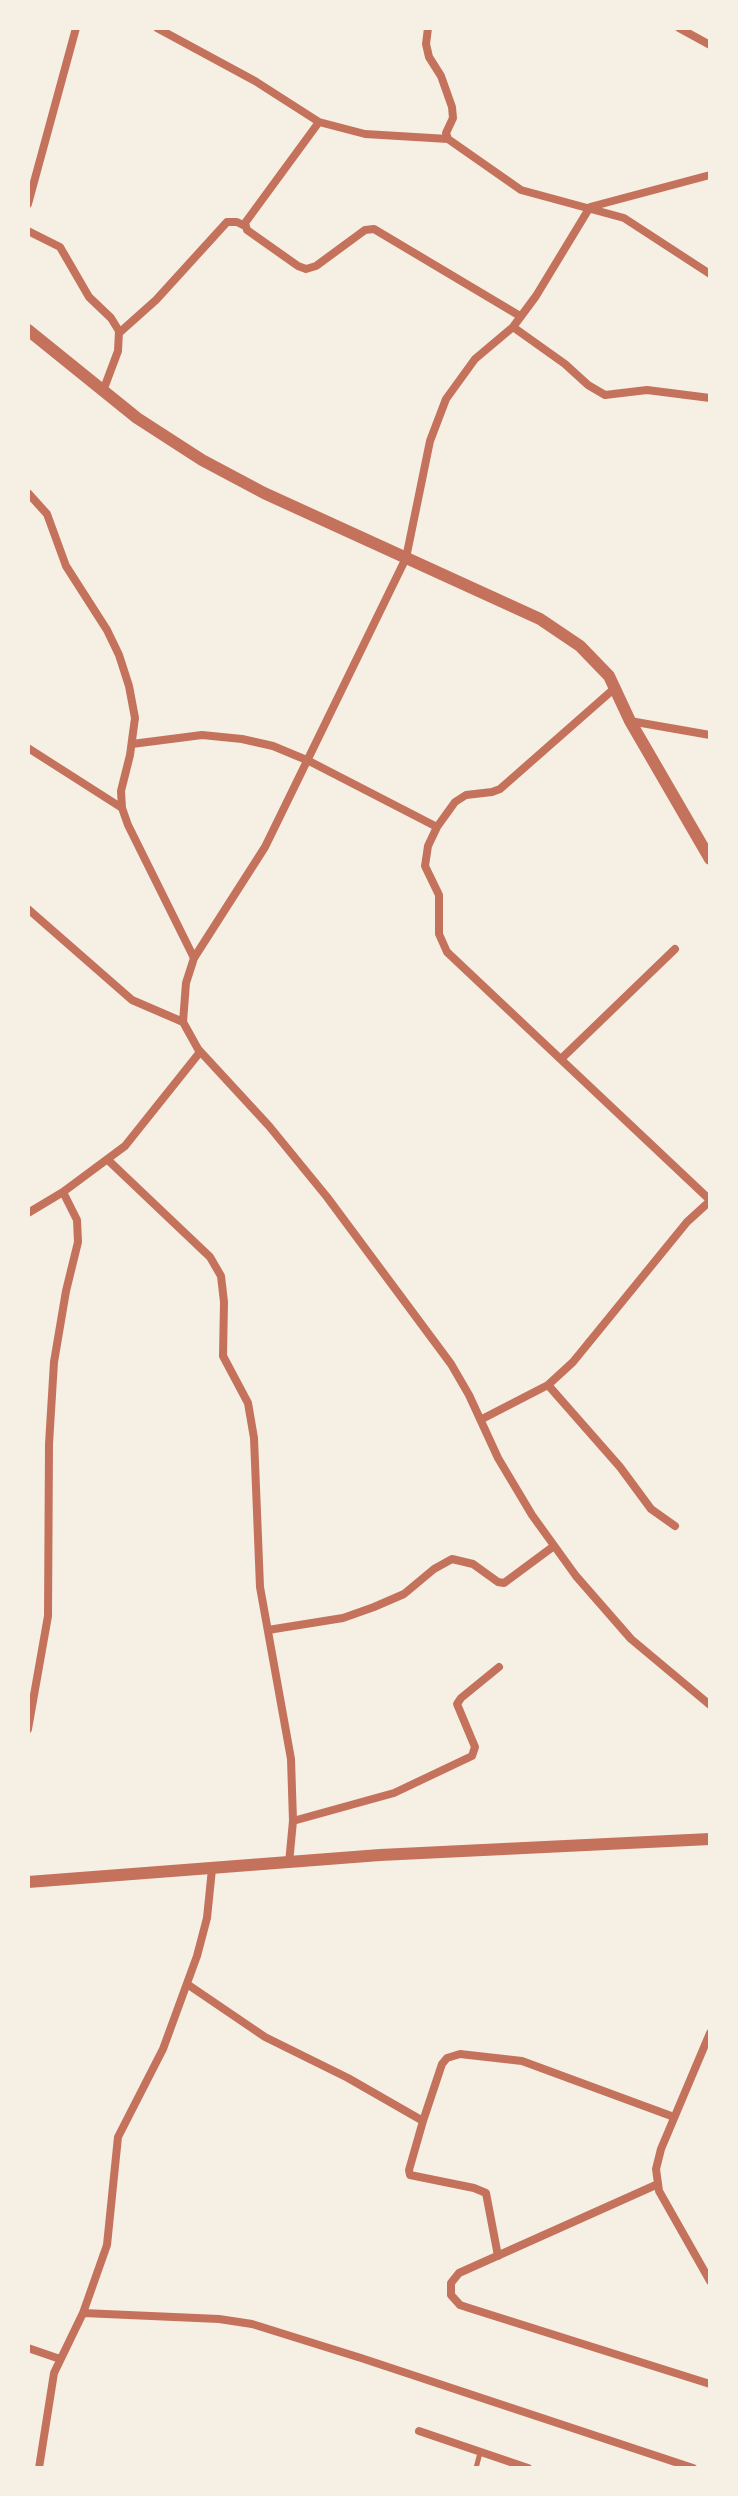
<!DOCTYPE html>
<style>
body{margin:0}
#map{position:relative;width:738px;height:2496px;overflow:hidden;background:#f6efe4;font-family:Literata,serif}
canvas{display:block}
.frame{position:absolute;inset:0;border:30px solid #f6efe4;pointer-events:none}
</style>
<div id="map">
<canvas width="738" height="2496"></canvas>
<div class="frame"></div>
</div>
<script>
const context = document.querySelector('canvas').getContext('2d');
context.lineJoin = 'round';
const shape = rows => new Path2D(rows.map(r => 'M' + r).join(''));
function trace(path, color, width, dash) { context.strokeStyle = color; context.lineWidth = width; context.lineCap = dash ? 'butt' : 'round'; context.setLineDash(dash || []); context.stroke(path); }
trace(shape([
 [476,2468,480,2453]
]), '#c5725c', 5);
trace(shape([
 [157,28,255,81,319,122,365,134,448,139,521,190,624,218,710,274],
 [428,28,426,44,429,57,441,76,452,107,453,118,446,133,448,139],
 [679,28,710,45],
 [319,122,245,223,247,230,298,266,306,269,316,266,365,230,374,229,520,316],
 [28,204,76,28],
 [28,231,60,247,89,297,111,318,119,331,118,351,103,391],
 [513,327,565,364,588,385,605,395,647,390,710,398],
 [119,333,156,300,227,222,237,222,245,226],
 [28,493,47,514,66,566,107,630,119,655,129,686,135,718,130,755,121,791,122,808,128,825,194,958],
 [616,687,500,789,492,792,466,795,455,802,437,827,428,846,425,866,439,895,439,934,447,952,710,1200],
 [630,721,710,735],
 [132,744,202,735,242,739,273,746,309,761,437,827],
 [28,748,122,808],
 [28,909,132,1000,183,1022,198,1049,269,1126,327,1197,451,1364,469,1395,498,1458,532,1515,576,1576,631,1639,710,1705],
 [183,1022,186,983,194,958,265,847,406,558,430,441,446,399,475,359,513,327,536,296,590,207,710,175],
 [561,1059,675,949],
 [109,1161,210,1257,221,1276,224,1302,223,1356,248,1403,254,1438,260,1587,291,1759,293,1821,289,1863],
 [28,1213,63,1192,125,1146,200,1052],
 [548,1385,620,1467,651,1509,675,1526],
 [482,1419,548,1385,573,1362,687,1222,710,1201],
 [268,1630,343,1618,374,1607,404,1594,434,1569,452,1559,473,1564,498,1582,504,1583,554,1546],
 [28,1729,48,1616,49,1444,54,1362,66,1291,78,1242,77,1220,63,1192],
 [293,1821,394,1793,472,1756,475,1747,457,1704,461,1698,499,1667],
 [187,1984,265,2037,348,2078,423,2121],
 [710,2033,661,2149,656,2169,659,2191,710,2281],
 [658,2184,459,2273,451,2283,451,2295,460,2305,469,2308,710,2384],
 [498,2256,486,2193,474,2188,410,2175,409,2170,423,2121,442,2064,447,2058,460,2054,522,2061,674,2117],
 [83,2313,219,2319,252,2324,361,2358,693,2468],
 [28,2348,60,2359],
 [419,2431,528,2468],
 [39,2468,54,2373,83,2313,107,2245,118,2137,163,2049,197,1956,207,1918,212,1869]
]), '#c5725c', 8);
trace(shape([
 [28,330,137,418,202,460,264,493,540,619,580,646,609,676,630,721,710,859],
 [28,1882,380,1855,710,1839]
]), '#c5725c', 12);
</script>
